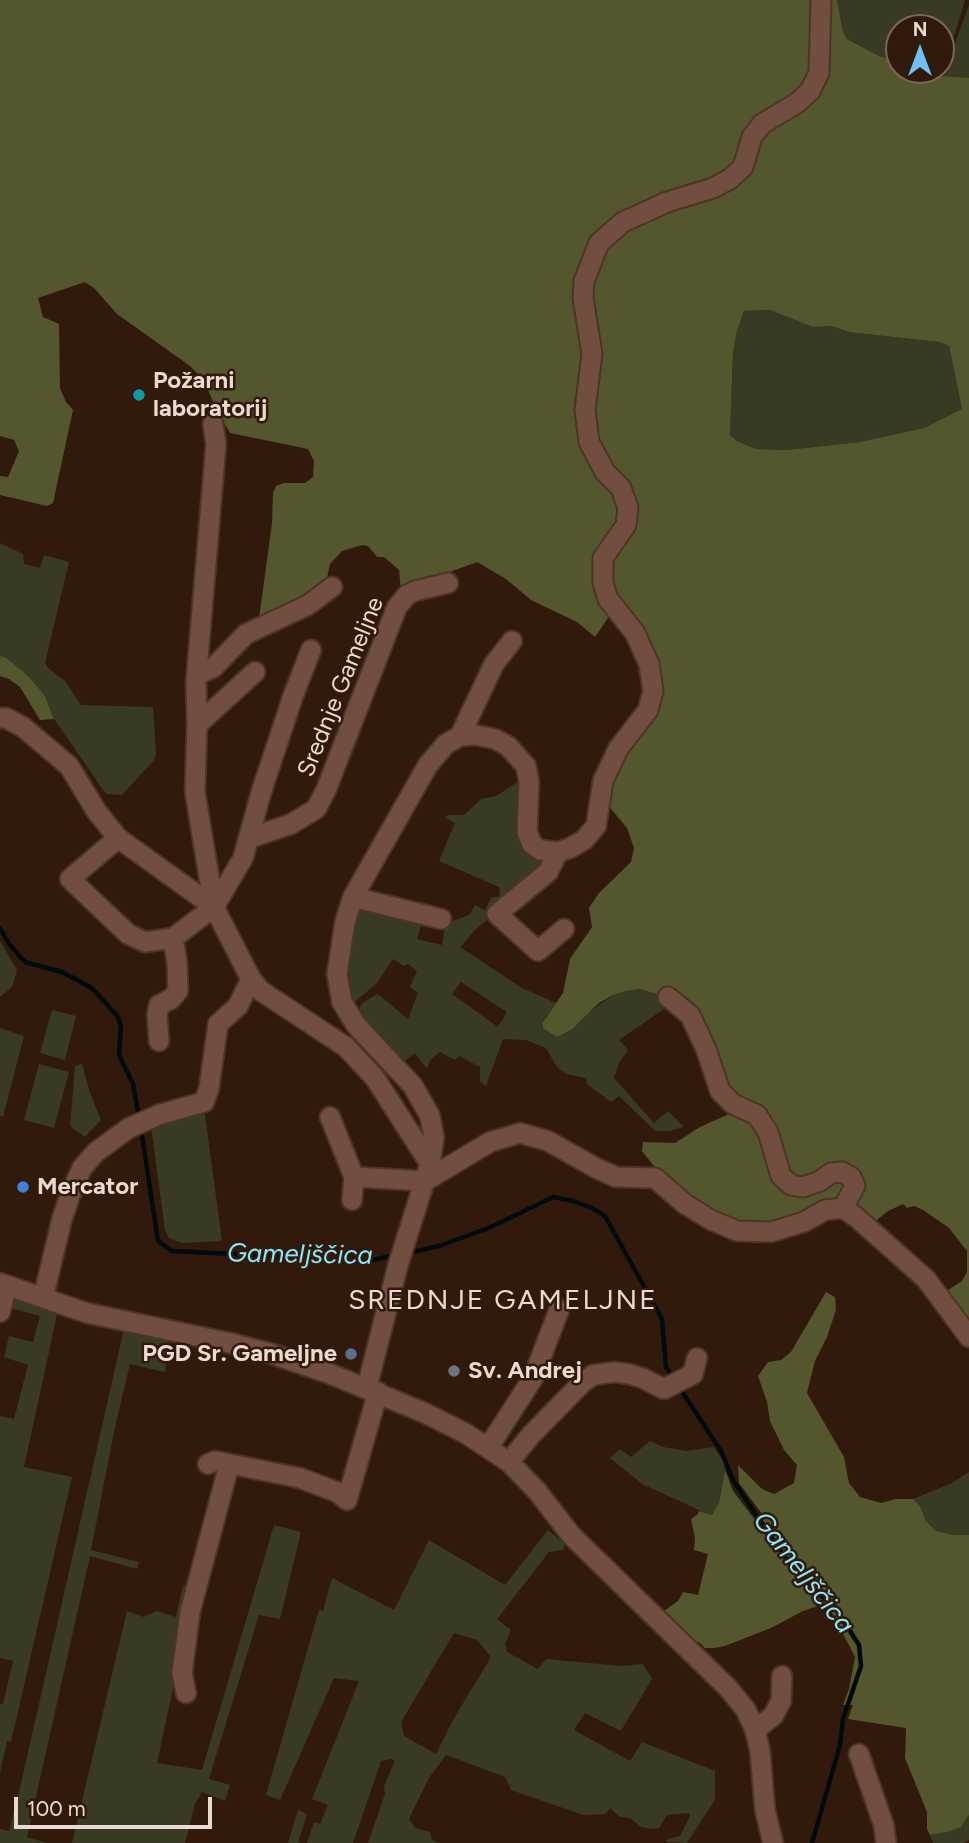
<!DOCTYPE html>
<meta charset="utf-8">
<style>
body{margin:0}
#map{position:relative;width:969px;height:1843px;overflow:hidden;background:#311a0b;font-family:Figtree,sans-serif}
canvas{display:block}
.north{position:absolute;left:885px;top:14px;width:70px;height:70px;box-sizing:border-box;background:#311a0b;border:2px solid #7b675a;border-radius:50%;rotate:0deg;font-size:19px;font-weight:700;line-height:28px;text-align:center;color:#eadad1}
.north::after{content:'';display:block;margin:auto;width:24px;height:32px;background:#72c1f5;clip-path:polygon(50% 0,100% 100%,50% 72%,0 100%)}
.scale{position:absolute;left:14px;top:1797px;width:198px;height:32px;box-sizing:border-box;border:4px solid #eadad1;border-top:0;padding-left:9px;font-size:21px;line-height:24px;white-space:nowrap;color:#eadad1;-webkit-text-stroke:5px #311a0b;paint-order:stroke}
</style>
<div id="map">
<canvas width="969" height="1843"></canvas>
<div class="north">N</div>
<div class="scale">100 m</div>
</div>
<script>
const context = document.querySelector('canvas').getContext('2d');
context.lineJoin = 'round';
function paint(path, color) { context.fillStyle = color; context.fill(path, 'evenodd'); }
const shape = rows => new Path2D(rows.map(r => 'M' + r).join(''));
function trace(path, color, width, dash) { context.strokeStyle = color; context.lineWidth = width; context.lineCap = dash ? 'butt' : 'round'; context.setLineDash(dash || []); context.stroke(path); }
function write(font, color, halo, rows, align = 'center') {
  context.font = font + ' Figtree,sans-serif'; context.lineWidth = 5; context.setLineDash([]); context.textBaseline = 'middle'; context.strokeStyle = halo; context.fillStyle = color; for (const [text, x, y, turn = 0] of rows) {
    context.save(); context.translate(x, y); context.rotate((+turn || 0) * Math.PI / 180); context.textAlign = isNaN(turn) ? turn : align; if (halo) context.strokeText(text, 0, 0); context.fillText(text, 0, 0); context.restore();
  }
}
paint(shape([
 [837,0,965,0,953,40,941,66,941,28,899,28,899,62,879,56,847,39,843,32],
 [969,5,969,78,944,76,950,57],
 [770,310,813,327,832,326,848,332,939,342,949,346,962,409,924,428,860,442,786,450,756,449,737,441,730,435,733,353,737,331,744,311],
 [0,543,23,554,24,564,40,568,44,555,69,562,45,663,48,668,66,682,81,705,153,707,156,753,154,760,122,795,106,794,54,719,45,696,5,657,0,656],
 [524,778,521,816,547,860,548,868,476,929,460,947,522,988,556,1003,543,1021,543,1028,588,1013,613,995,626,991,640,989,660,995,658,1001,664,1009,619,1040,628,1050,620,1061,614,1078,654,1123,668,1111,684,1127,670,1131,655,1131,619,1096,611,1102,587,1084,586,1078,566,1074,557,1067,546,1048,526,1040,503,1039,486,1086,480,1082,480,1067,459,1056,455,1060,440,1052,430,1060,427,1069,415,1053,405,1061,373,1034,358,1014,360,1006,365,1001,378,994,408,1019,418,993,410,987,417,971,408,964,404,966,393,959,377,983,351,1005,343,983,355,904,422,922,417,939,442,945,445,927,450,922,469,915,475,905,485,910,492,897,498,897,500,894,499,887,439,861,455,823,445,818,448,815,464,815,481,799,496,796],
 [461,982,507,1012,498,1027,452,994],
 [0,941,17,970,12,987,0,997],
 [52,1010,76,1016,65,1060,40,1053],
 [0,1028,24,1036,3,1117,0,1116],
 [39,1064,69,1072,54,1128,24,1120],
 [82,1064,90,1093,101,1120,85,1137,70,1126,75,1066],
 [204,1108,222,1241,182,1243,169,1238,165,1230,151,1126],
 [11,1297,58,1310,24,1467,72,1477,11,1742,7,1741,0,1773,0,1704,3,1704,13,1661,0,1658,0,1416,14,1419,28,1365,4,1357,9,1336,33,1342,40,1316,7,1307],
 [124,1329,170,1341,165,1372,130,1364,115,1427,91,1550,139,1562,137,1569,90,1556,27,1837,47,1843,0,1843,0,1829,9,1831,19,1792],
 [650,1441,663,1447,686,1451,714,1447,724,1463,725,1470,719,1503,712,1516,642,1484,610,1458,620,1449,631,1457],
 [969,1472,969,1535,953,1535,936,1531,926,1521,920,1506,913,1499,952,1483],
 [274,1525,301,1532,280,1619,259,1615,209,1779,230,1785,225,1801,202,1792,195,1804,185,1843,72,1843,127,1611,144,1617,156,1611,176,1617,183,1585,194,1591,157,1763,202,1770],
 [548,1530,565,1544,563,1550,549,1552,497,1619,511,1630,505,1644,507,1652,538,1669,546,1659,620,1666,643,1664,652,1679,621,1731,585,1713,574,1730,630,1761,642,1742,715,1771,715,1800,687,1843,666,1842,668,1839,680,1836,690,1816,689,1813,667,1815,659,1828,653,1829,641,1827,630,1818,620,1817,610,1808,606,1814,583,1815,511,1790,505,1777,446,1755,429,1778,409,1819,415,1828,430,1832,432,1840,439,1843,368,1843,385,1794,384,1786,395,1761,391,1759,381,1761,353,1843,307,1843,314,1822,320,1824,328,1805,312,1799,359,1681,334,1678,280,1800,266,1795,316,1620,319,1610,323,1611,332,1578,394,1610,429,1540,505,1585],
 [454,1633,477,1640,491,1657,453,1720,436,1754,404,1736,401,1722],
 [298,1810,307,1814,298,1842,300,1843,288,1843],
 [969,1815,969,1840,964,1843,933,1843,930,1835,961,1827]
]), '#393a23');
paint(shape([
 [0,0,815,0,811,74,738,166,595,240,585,355,605,484,616,502,616,520,595,557,610,615,595,637,577,622,531,600,506,579,477,562,401,590,399,570,384,557,377,557,368,546,362,545,342,551,330,564,326,583,290,610,259,619,272,523,273,493,276,486,284,483,305,483,313,477,314,461,308,449,230,433,216,409,204,380,190,366,117,314,95,289,85,282,38,298,43,317,59,324,60,388,66,402,73,410,53,503,47,506,0,495,0,476,8,477,19,451,14,440,0,436],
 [827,0,837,0,843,32,847,39,879,56,899,62,899,70,924,70,929,73,932,79,944,76,969,78,969,1330,949,1301,948,1290,962,1281,967,1272,967,1251,949,1228,923,1210,914,1206,907,1208,903,1204,888,1211,872,1224,856,1208,807,1213,749,1228,702,1210,671,1182,665,1172,657,1170,642,1151,643,1142,675,1143,700,1127,731,1113,706,1044,660,995,640,989,626,991,613,995,599,1003,572,1029,557,1037,543,1028,543,1022,563,993,570,959,592,927,589,908,599,893,631,862,634,848,627,828,607,804,609,784,657,694,614,597,609,559,631,526,610,470,593,433,589,285,603,252,632,228,664,211,715,195,757,140,814,94],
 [770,310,813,327,832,326,848,332,939,342,949,346,962,409,924,428,860,442,786,450,756,449,737,441,730,435,733,353,737,331,744,311],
 [0,656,5,657,28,676,45,696,54,719,40,720,20,687,9,679,0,676],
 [826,1292,835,1297,836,1310,827,1337,815,1361,807,1393,844,1457,849,1483,860,1497,881,1503,896,1499,913,1499,920,1506,926,1521,936,1531,953,1535,969,1535,969,1815,961,1827,947,1832,930,1835,927,1829,927,1812,905,1758,906,1728,848,1719,853,1705,843,1705,849,1689,855,1657,827,1603,803,1611,771,1628,725,1646,715,1648,705,1648,699,1642,692,1646,661,1613,678,1601,683,1592,698,1595,708,1554,694,1550,695,1538,691,1519,697,1515,699,1511,712,1515,719,1503,725,1470,733,1491,758,1524,765,1518,739,1483,738,1465,762,1489,774,1494,794,1483,797,1465,784,1450,770,1421,767,1402,758,1376,768,1362,781,1360,791,1352]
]), '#54562d');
trace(shape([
 [0,928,9,944,25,962,62,972,92,988,118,1017,121,1026,119,1055,133,1084,139,1117],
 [141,1129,158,1241,172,1251,294,1257,329,1262,363,1262,396,1255],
 [408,1253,439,1246,489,1228,553,1197,573,1201,592,1208,605,1216,662,1319,666,1367,672,1377],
 [679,1387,721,1451,734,1482,785,1557,813,1591,832,1603,859,1645,861,1666,843,1719,840,1745,812,1843]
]), '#000b0e', 4.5);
const minor = shape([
 [213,424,216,444,196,682,197,725,195,792,214,907,251,979,261,991,346,1047,375,1078,430,1164],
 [197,675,214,667,246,634,308,605,332,587],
 [0,718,6,718,23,727,69,766,97,812,118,838,214,907],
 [197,725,255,672],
 [460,736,494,664,512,641],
 [118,838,70,879,128,934,145,942,173,938,214,907,243,858,261,793,293,696,311,650],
 [250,838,291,824,316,809,326,790,397,607,407,595,415,591,448,583],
 [558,852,548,872,497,914,538,951,564,929],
 [353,897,441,919],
 [668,997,690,1015,706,1049,720,1091,733,1104,757,1115,768,1132,781,1176,791,1185,803,1187,820,1181,831,1173,842,1172,851,1177,855,1186,843,1208],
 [159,1041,157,1015,159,1005,171,999,178,991,177,963,173,938],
 [330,1117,354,1177,352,1200],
 [354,1177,425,1181,490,1142,520,1133,548,1141,596,1168,616,1177,655,1178,685,1204,711,1220,737,1231,771,1232,804,1222,825,1210,843,1208,856,1217,926,1279,969,1337],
 [0,1283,87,1313,230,1343,269,1353,328,1373,425,1413,465,1433,509,1462,537,1491,571,1535,728,1688,746,1710,755,1730,760,1751,765,1810,773,1843],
 [43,1298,62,1219,71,1193,82,1168,96,1152,129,1128,161,1114,204,1102,209,1088,218,1024,238,1006,251,979],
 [0,1312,7,1286],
 [367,1387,398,1265,430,1164,434,1137,430,1116,413,1086,356,1025,342,1002,337,974,345,922,353,897,428,765,446,744,460,736,476,735,495,739,508,746,526,766,529,782,527,832,532,844,540,850,558,852,570,848,584,840,596,826,603,781,618,749,648,710,653,691,649,664,635,633,608,599,603,583,603,558,626,525,628,508,621,488,605,472,589,442,585,410,592,354,583,298,584,281,599,243,623,222,667,202,713,188,730,179,743,167,752,137,762,124,797,103,810,91,819,73,821,0],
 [488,1448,533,1378,559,1310],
 [509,1462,531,1435,583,1382,593,1375,614,1372,629,1374,642,1378,664,1389,693,1374,697,1358],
 [208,1464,215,1461,300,1478,337,1492,347,1500,378,1392],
 [186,1693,182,1673,190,1612,229,1465],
 [755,1730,773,1716,781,1701,782,1676],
 [859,1754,884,1826,886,1843]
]);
trace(minor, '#4b3527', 23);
trace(minor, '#724e40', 19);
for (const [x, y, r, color] of [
 [139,395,7,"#0f9aa8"],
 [23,1187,7,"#3f7fe0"],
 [351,1354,7,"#5c6f8a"],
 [454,1371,7,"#6b7280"]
]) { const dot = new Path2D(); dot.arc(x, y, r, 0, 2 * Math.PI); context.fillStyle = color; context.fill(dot); trace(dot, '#311a0b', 2.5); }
write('bold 24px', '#eadad1', '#311a0b', [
 ["Požarni",153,381],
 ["laboratorij",153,409],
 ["Mercator",37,1187],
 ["PGD Sr. Gameljne",337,1354,"right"],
 ["Sv. Andrej",468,1371]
], 'left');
write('24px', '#eadad1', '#311a0b', [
 ["Srednje Gameljne",341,687,-68]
]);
write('italic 26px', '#8be6f9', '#311a0b', [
 ["Gameljščica",300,1255,1],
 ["Gameljščica",803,1573,52]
]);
context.letterSpacing = '2px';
write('28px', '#eadad1', '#311a0b', [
 ["SREDNJE GAMELJNE",503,1301]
]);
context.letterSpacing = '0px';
</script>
